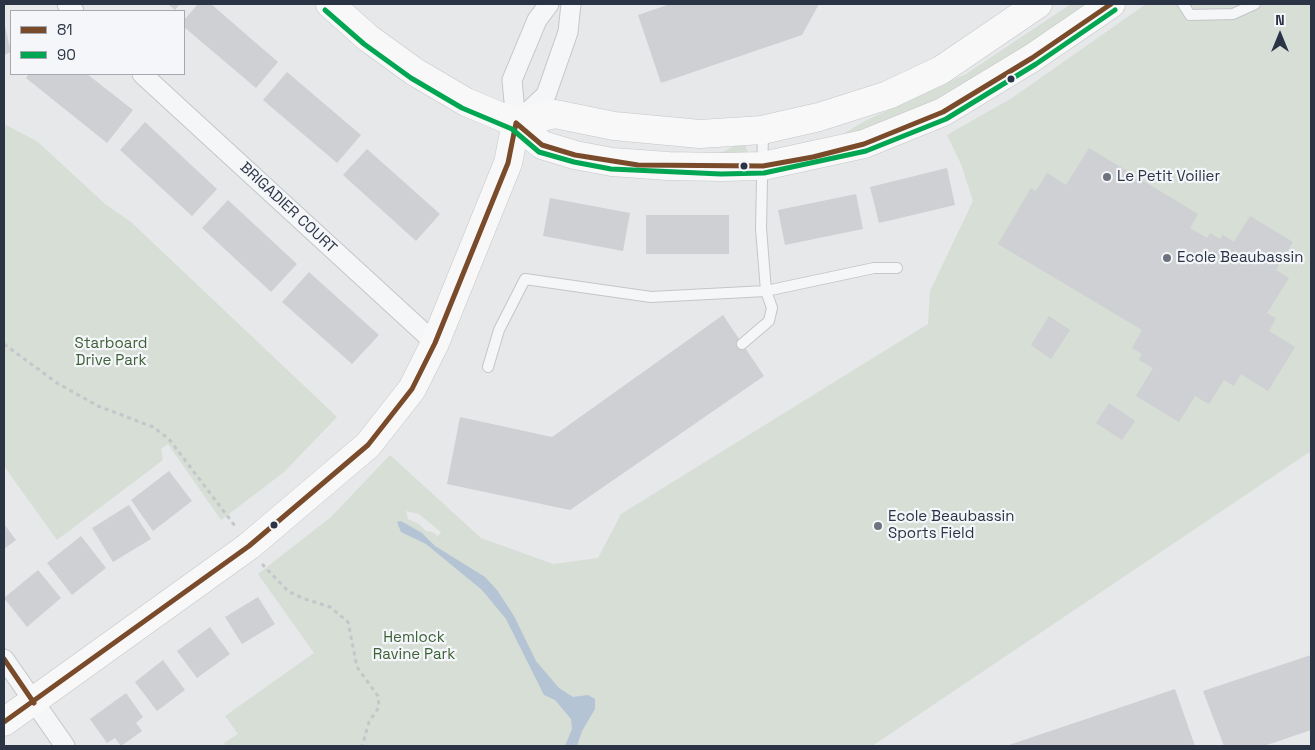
<!DOCTYPE html>
<style>
body{margin:0}
#map{position:relative;width:1315px;height:750px;overflow:hidden;background:#e6e8ea;font-family:"Space Grotesk",sans-serif}
canvas{display:block}
.frame{position:absolute;inset:0;border:5px solid #2b3445;pointer-events:none}
.legend{position:absolute;left:10px;top:10px;width:175px;height:65px;box-sizing:border-box;background:#f4f6f9;border:1px solid #a4a8b1;margin:0;padding:6px 9px;list-style:none;font-size:15px;color:#2b3445}
.legend li{display:flex;align-items:center;gap:10px;height:25px}
.legend b{width:25px;border:1px solid #a4a8b1}
.north{position:absolute;left:1255px;top:10px;width:50px;height:50px;-webkit-text-stroke:4px #f4f6f9;paint-order:stroke;rotate:0deg;font-size:14px;font-weight:700;line-height:20px;text-align:center;color:#2b3445}
.north::after{content:'';display:block;margin:auto;width:18px;height:22px;background:#2b3445;clip-path:polygon(50% 0,100% 100%,50% 72%,0 100%)}
</style>
<div id="map">
<canvas width="1315" height="750"></canvas>
<div class="frame"></div>
<ul class="legend">
<li><b style="height:6px;background:#7a4b2a"></b>81</li>
<li><b style="height:6px;background:#00a651"></b>90</li>
</ul>
<div class="north">N</div>
</div>
<script>
const context = document.querySelector('canvas').getContext('2d');
context.lineJoin = 'round';
function paint(path, color) { context.fillStyle = color; context.fill(path, 'evenodd'); }
const shape = rows => new Path2D(rows.map(r => 'M' + r).join(''));
function trace(path, color, width, dash) { context.strokeStyle = color; context.lineWidth = width; context.lineCap = dash ? 'butt' : 'round'; context.setLineDash(dash || []); context.stroke(path); }
function write(font, color, halo, rows, align = 'center') {
  context.font = font + ' "Space Grotesk",sans-serif'; context.lineWidth = 4.5; context.setLineDash([]); context.textBaseline = 'middle'; context.strokeStyle = halo; context.fillStyle = color; for (const [text, x, y, turn = 0] of rows) {
    context.save(); context.translate(x, y); context.rotate((+turn || 0) * Math.PI / 180); context.textAlign = isNaN(turn) ? turn : align; if (halo) context.strokeText(text, 0, 0); context.fillText(text, 0, 0); context.restore();
  }
}
paint(shape([
 [1071,4,1089,4,1089,9,917,115,834,139,867,120,966,74],
 [1146,4,1311,4,1311,451,872,746,226,746,224,743,238,734,225,716,314,653,258,574,331,517,390,455,481,538,553,564,598,558,621,514,928,324,930,291,973,201,961,164,947,135,1012,98],
 [406,511,419,514,441,532,438,536,432,532,426,531,419,524,408,519],
 [4,124,38,142,105,204,131,222,337,417,284,472,221,520,168,444,161,449,163,460,57,540,4,466],
 [585,142,638,153,714,156,739,144,745,145,749,156,746,160,707,161,638,157,583,145]
]), '#d6ded6');
paint(shape([
 [401,521,422,533,435,546,485,577,497,590,514,616,536,661,559,688,573,697,588,695,595,699,595,709,582,731,577,746,565,746,572,729,571,719,555,700,544,695,506,619,482,590,426,544,401,532,397,522]
]), '#b4c4d5');
paint(shape([
 [168,4,180,4,175,10],
 [198,4,211,4,278,62,256,88,184,27,184,20],
 [670,4,819,4,802,35,661,83,638,15],
 [4,22,11,52,4,55],
 [287,72,361,135,337,163,263,100],
 [29,74,87,74,133,110,107,143,26,78],
 [145,122,217,189,192,216,120,150],
 [1089,148,1198,214,1190,228,1207,238,1210,233,1220,239,1223,235,1234,242,1250,216,1293,242,1276,270,1289,278,1267,313,1276,318,1269,331,1295,347,1268,391,1241,374,1234,386,1224,380,1209,404,1195,396,1179,422,1136,396,1153,368,1139,360,1142,354,1132,348,1142,330,998,244,1031,188,1036,191,1047,173,1066,185],
 [367,149,440,214,416,241,343,175],
 [947,168,955,205,879,223,870,187],
 [856,194,863,229,785,245,778,210],
 [550,198,630,213,623,251,543,236],
 [228,200,297,264,271,292,202,228],
 [646,215,729,215,729,254,646,254],
 [309,272,379,335,352,364,282,302],
 [723,315,764,376,570,510,447,484,460,417,552,437],
 [1049,316,1070,330,1051,359,1031,345],
 [1109,403,1135,421,1122,440,1096,423],
 [169,471,192,501,153,531,131,500],
 [129,505,151,539,113,562,92,528],
 [4,524,16,540,4,549],
 [81,536,106,568,72,595,47,563],
 [38,570,61,598,27,627,4,598],
 [258,597,275,624,242,644,225,617],
 [210,627,230,654,197,678,177,651],
 [1311,655,1311,730,1264,746,1224,746,1203,691],
 [163,660,185,690,157,711,135,682],
 [1175,689,1195,746,1006,746],
 [126,693,143,717,136,723,142,731,121,746,115,738,107,743,90,719]
]), '#ced0d3');
const lane = shape([
 [1183,4,1190,15,1233,14,1255,4],
 [742,344,769,321,772,308,766,291,761,228,763,132],
 [488,367,499,330,525,279,651,297,766,291,874,268,897,268]
]);
const street = shape([
 [67,4,74,11],
 [142,74,435,343],
 [517,122,546,95,568,32,571,4],
 [516,123,512,80,537,20,549,4],
 [4,659,65,746]
]);
const secondary = shape([
 [330,4,368,38,415,72,466,102,516,123,542,145,575,155,612,162,668,166,721,167,763,166,864,144,943,112,1032,58,1111,4],
 [516,123,555,114,614,126,700,134,762,130,819,117,888,95,941,70,1038,4],
 [4,722,249,546,368,445,412,389,435,343,508,163,516,123]
]);
trace(lane, '#c4c6c8', 12);
trace(street, '#c4c6c8', 21);
trace(secondary, '#c4c6c8', 29);
trace(shape([
 [4,344,57,383,98,406,153,427,169,439,235,526],
 [262,564,288,591,302,598,330,607,348,622,357,667,378,696,379,707,369,722,362,746]
]), '#c5c6ca', 3, [4, 4]);
trace(lane, '#f5f6f7', 10);
trace(street, '#f5f6f7', 19);
trace(secondary, '#f8f8f8', 28);
trace(shape([
 [516,123,542,145,575,155,638,165,763,166,813,157,864,144,943,112,1032,58,1111,4],
 [4,659,34,703],
 [4,722,249,546,368,445,412,389,435,343,508,163,516,123]
]), '#7a4b2a', 5);
trace(shape([
 [325,10,364,44,411,78,462,108,512,129,539,152,574,162,611,169,721,174,764,173,866,151,946,119,1036,64,1115,10]
]), '#00a651', 5);
for (const [x, y, r, color] of [
 [1011,79,4.5,"#2b3445"],
 [744,166,4.5,"#2b3445"],
 [1107,177,5,"#6c737f"],
 [1167,258,5,"#6c737f"],
 [274,525,4.5,"#2b3445"],
 [878,526,5,"#6c737f"]
]) { const dot = new Path2D(); dot.arc(x, y, r, 0, 2 * Math.PI); context.fillStyle = color; context.fill(dot); trace(dot, '#f4f6f9', 2); }
write('15px', '#2b3445', '#f4f6f9', [
 ["Le Petit Voilier",1117,177],
 ["Ecole Beaubassin",1177,258],
 ["Ecole Beaubassin",888,517],
 ["Sports Field",888,534]
], 'left');
write('15px', '#2b3445', '#f4f6f9', [
 ["BRIGADIER COURT",288,208,43]
]);
write('15px', '#3f6138', '#f4f6f9', [
 ["Starboard",111,344],
 ["Drive Park",111,361],
 ["Hemlock",414,638],
 ["Ravine Park",414,655]
]);
</script>
